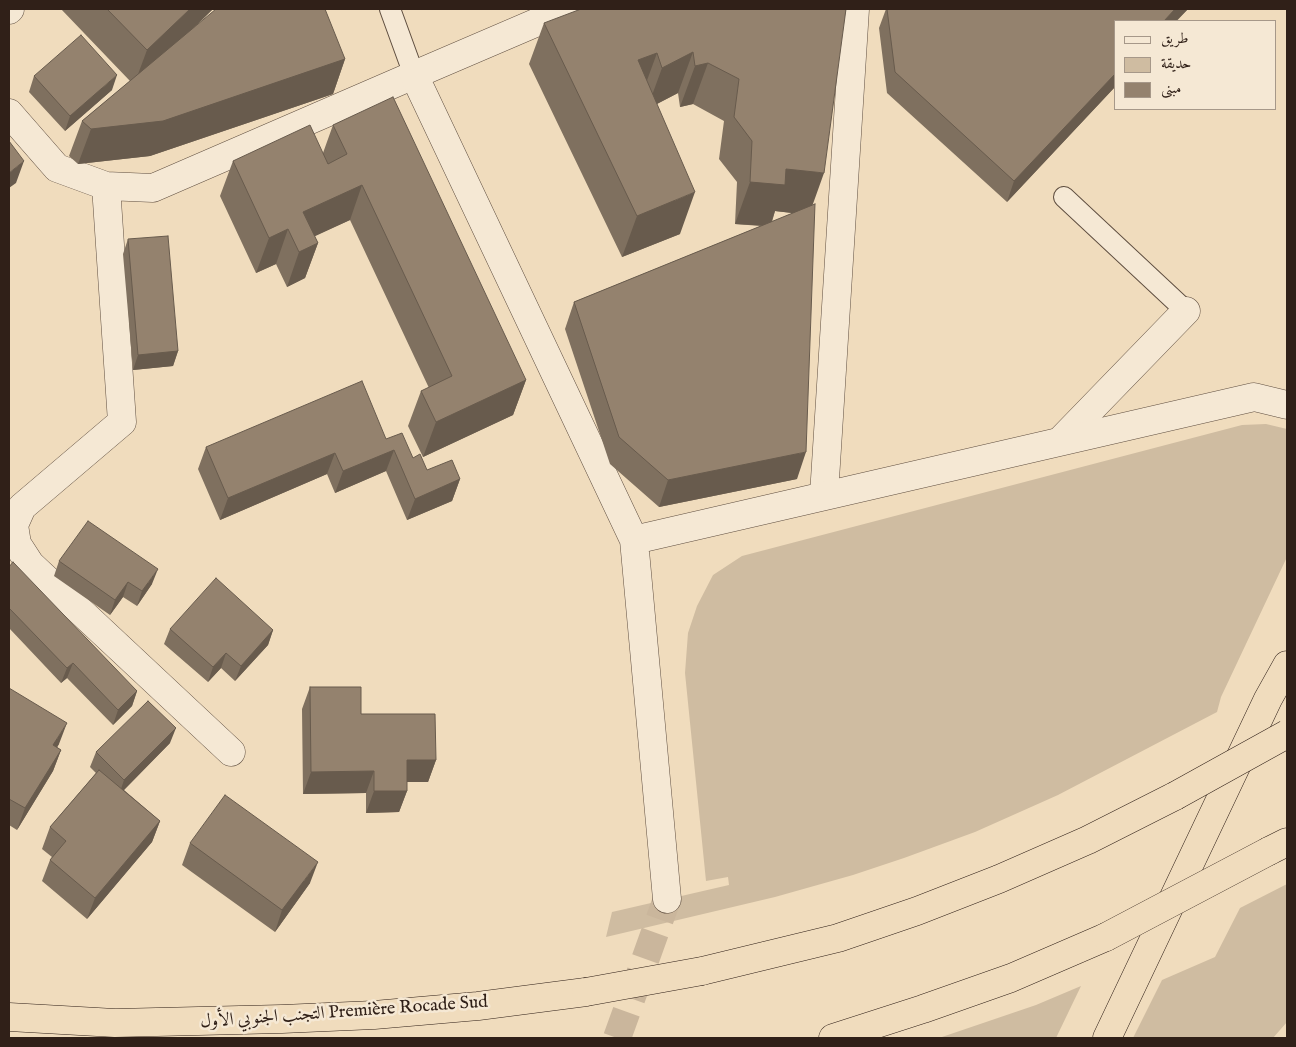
<!DOCTYPE html>
<meta charset="utf-8">
<style>
body{margin:0}
#map{position:relative;width:1296px;height:1047px;overflow:hidden;background:#f0dcbd;font-family:"IM FELL English",Amiri,serif}
canvas{display:block}
.frame{position:absolute;inset:0;border:10px solid #302018;pointer-events:none}
.legend{position:absolute;left:1114px;top:20px;width:162px;height:90px;box-sizing:border-box;background:#f5e8d4;border:1px solid #a69889;margin:0;padding:6px 9px;list-style:none;font-size:15px;color:#302018}
.legend li{display:flex;align-items:center;gap:10px;height:25px}
.legend b{width:25px;border:1px solid #a69889}
</style>
<div id="map">
<canvas width="1296" height="1047"></canvas>
<div class="frame"></div>
<ul class="legend">
<li><b style="height:6px;background:#f5e8d4"></b>طريق</li>
<li><b style="height:14px;background:#cfbca1"></b>حديقة</li>
<li><b style="height:14px;background:#94826e"></b>مبنى</li>
</ul>
</div>
<script>
const context = document.querySelector('canvas').getContext('2d');
context.lineJoin = 'round';
function paint(path, color) { context.fillStyle = color; context.fill(path, 'evenodd'); }
const shape = rows => new Path2D(rows.map(r => 'M' + r).join(''));
function trace(path, color, width, dash) { context.strokeStyle = color; context.lineWidth = width; context.lineCap = dash ? 'butt' : 'round'; context.setLineDash(dash || []); context.stroke(path); }
function write(font, color, halo, rows, align = 'center') {
  context.font = font + ' "IM FELL English",Amiri,serif'; context.lineWidth = 5; context.setLineDash([]); context.textBaseline = 'middle'; context.strokeStyle = halo; context.fillStyle = color; for (const [text, x, y, turn = 0] of rows) {
    context.save(); context.translate(x, y); context.rotate((+turn || 0) * Math.PI / 180); context.textAlign = isNaN(turn) ? turn : align; if (halo) context.strokeText(text, 0, 0); context.fillText(text, 0, 0); context.restore();
  }
}
paint(shape([
 [1266,424,1287,429,1287,557,1221,697,1217,712,1058,795,975,832,904,858,853,875,775,897,606,937,612,912,729,885,728,877,706,881,685,673,688,633,697,606,713,575,742,556,1242,425],
 [1287,884,1287,1022,1273,1038,1133,1038,1162,980,1215,957,1240,908],
 [1081,986,1056,1038,939,1038,1036,1005]
]), '#cfbca1');
trace(shape([
 [617,1038,667,899]
]), '#cab69c', 28, [28, 14]);
const service = shape([
 [390,9,414,75],
 [1064,197,1186,311]
]);
const minor = shape([
 [9,10,10,9],
 [9,113,57,168,106,186,153,188,414,75],
 [106,186,122,422,22,507,14,525,17,544,30,564,231,752],
 [1060,441,1186,311],
 [824,495,855,9]
]);
const tertiary = shape([
 [568,9,414,75,634,540,667,899],
 [634,540,1254,397,1287,405]
]);
const motorway = shape([
 [1269,851,1287,842],
 [702,971,838,938,917,911,999,879,1088,840,1175,796],
 [9,1017,115,1023,282,1019,374,1015,478,1006,586,992],
 [833,1038,923,1009,1011,978,1106,937],
 [1107,1038,1268,699,1287,665]
]);
trace(service, '#604f41', 22);
trace(minor, '#604f41', 29);
trace(tertiary, '#604f41', 29);
trace(motorway, '#302018', 29);
trace(service, '#f5e8d4', 20);
trace(minor, '#f5e8d4', 28);
trace(tertiary, '#f5e8d4', 28);
trace(motorway, '#f0dcbd', 28);
const motorwayBridge = shape([
 [1175,796,1287,734],
 [1106,937,1269,851],
 [586,992,702,971]
]);
trace(motorwayBridge, '#302018', 29, []);
trace(motorwayBridge, '#f0dcbd', 28);
paint(shape([
 [61,9,213,9,195,27,345,59,333,94,150,156,78,164,69,156,82,121,130,81],
 [846,9,812,205,797,479,659,507,610,464,565,329,574,302,761,226,735,224,737,182,719,159,724,121,693,104,680,107,678,93,657,104,680,234,622,257,529,64,544,23],
 [775,211,793,213,772,222],
 [886,9,1188,9,1007,202,887,93,879,28],
 [34,76,112,90,65,131,29,92],
 [333,125,526,380,513,415,423,457,408,426,421,391,429,388,350,220,314,236,318,243,305,278,287,287,276,264,256,273,220,196,233,161,323,153],
 [128,239,178,351,173,366,133,370,123,254],
 [386,439,413,458,427,470,460,479,452,501,407,520,386,471,335,493,327,474,220,520,198,469,206,447],
 [59,561,152,584,137,606,123,597,110,615,54,576],
 [9,567,137,691,132,706,113,725,67,678,61,683,9,628],
 [170,629,273,630,268,645,235,681,221,668,208,682,164,644],
 [310,687,361,714,436,760,428,782,407,782,407,791,399,812,366,813,366,793,303,794,302,709],
 [9,688,59,744,57,747,61,750,53,771,17,830,9,825],
 [170,743,124,790,160,821,152,842,87,919,42,881,50,860,52,857,42,849,50,827,96,773,90,767,96,752],
 [190,843,310,883,275,932,182,865]
]), '#7f705f');
paint(shape([
 [190,9,213,9,134,85,147,50],
 [1175,9,1188,9,1176,21,1164,21],
 [693,52,678,93,647,109,662,68],
 [657,53,642,94,638,60],
 [345,59,333,94,150,156,78,164,91,129],
 [708,63,693,104,680,107,695,66],
 [1115,74,1115,87,1007,202,1014,181],
 [117,75,112,90,65,131,70,116],
 [24,161,16,183,9,188,9,173],
 [786,169,824,173,809,215,775,211,770,226,735,224,750,182],
 [362,185,350,220,296,245,303,212],
 [695,192,680,234,622,257,637,216],
 [288,229,276,264,256,273,269,238],
 [318,243,305,278,287,287,299,252],
 [178,351,173,366,133,370,138,355],
 [526,380,513,415,423,457,436,422],
 [394,450,386,471,335,493,343,471],
 [806,452,797,479,659,507,668,480],
 [335,453,327,474,220,520,228,498],
 [460,479,452,501,407,520,415,499],
 [158,569,152,584,137,606,142,591],
 [128,582,123,597,110,615,115,600],
 [273,630,268,645,235,681,241,666],
 [226,653,221,668,208,682,213,667],
 [73,663,67,678,61,683,67,668],
 [137,691,132,706,113,725,118,710],
 [67,723,59,744,46,766,53,745],
 [176,728,170,743,119,795,124,780],
 [61,750,53,771,17,830,25,808],
 [407,760,436,760,428,782,399,782],
 [374,771,366,793,303,794,311,772],
 [374,791,407,791,399,812,366,813],
 [160,821,152,842,87,919,95,898],
 [318,862,310,883,275,932,282,910]
]), '#685b4d');
const building = shape([
 [107,9,190,9,147,50,107,9],
 [216,9,325,9,345,59,163,121,91,129,82,121,216,9],
 [581,9,846,9,824,173,786,169,785,185,750,182,752,141,734,117,739,79,708,63,695,66,693,52,662,68,657,53,638,60,695,192,637,216,544,23,581,9],
 [887,9,1175,9,1164,21,1115,21,1115,74,1014,181,895,72,887,9],
 [81,35,117,75,70,116,34,76,81,35],
 [393,97,526,380,436,422,421,391,452,376,362,185,303,212,318,243,299,252,288,229,269,238,233,161,310,125,328,164,347,154,333,125,393,97],
 [9,141,24,161,9,173,9,141],
 [815,204,806,452,668,480,619,437,574,302,815,204],
 [168,236,178,351,138,355,128,239,168,236],
 [362,381,386,439,402,433,413,458,420,454,427,470,452,460,460,479,415,499,394,450,343,471,335,453,228,498,206,447,362,381],
 [88,521,158,569,142,591,128,582,115,600,59,561,88,521],
 [13,562,137,691,118,710,73,663,67,668,9,608,9,567,13,562],
 [216,578,273,630,241,666,226,653,213,667,170,629,216,578],
 [310,687,361,687,361,714,435,714,436,760,407,760,407,791,374,791,374,771,311,772,310,687],
 [9,688,67,723,53,745,61,750,25,808,9,799,9,688],
 [148,701,176,728,124,780,96,752,148,701],
 [99,770,160,821,95,898,50,860,66,841,50,827,99,770],
 [225,795,318,862,282,910,190,843,225,795]
]);
paint(building, '#94826e');
trace(building, '#685b4d', 1);
write('18px', '#302018', '#f5e8d4', [
 ["التجنب الجنوبي الأول Première Rocade Sud",344,1013,-4]
]);
</script>
